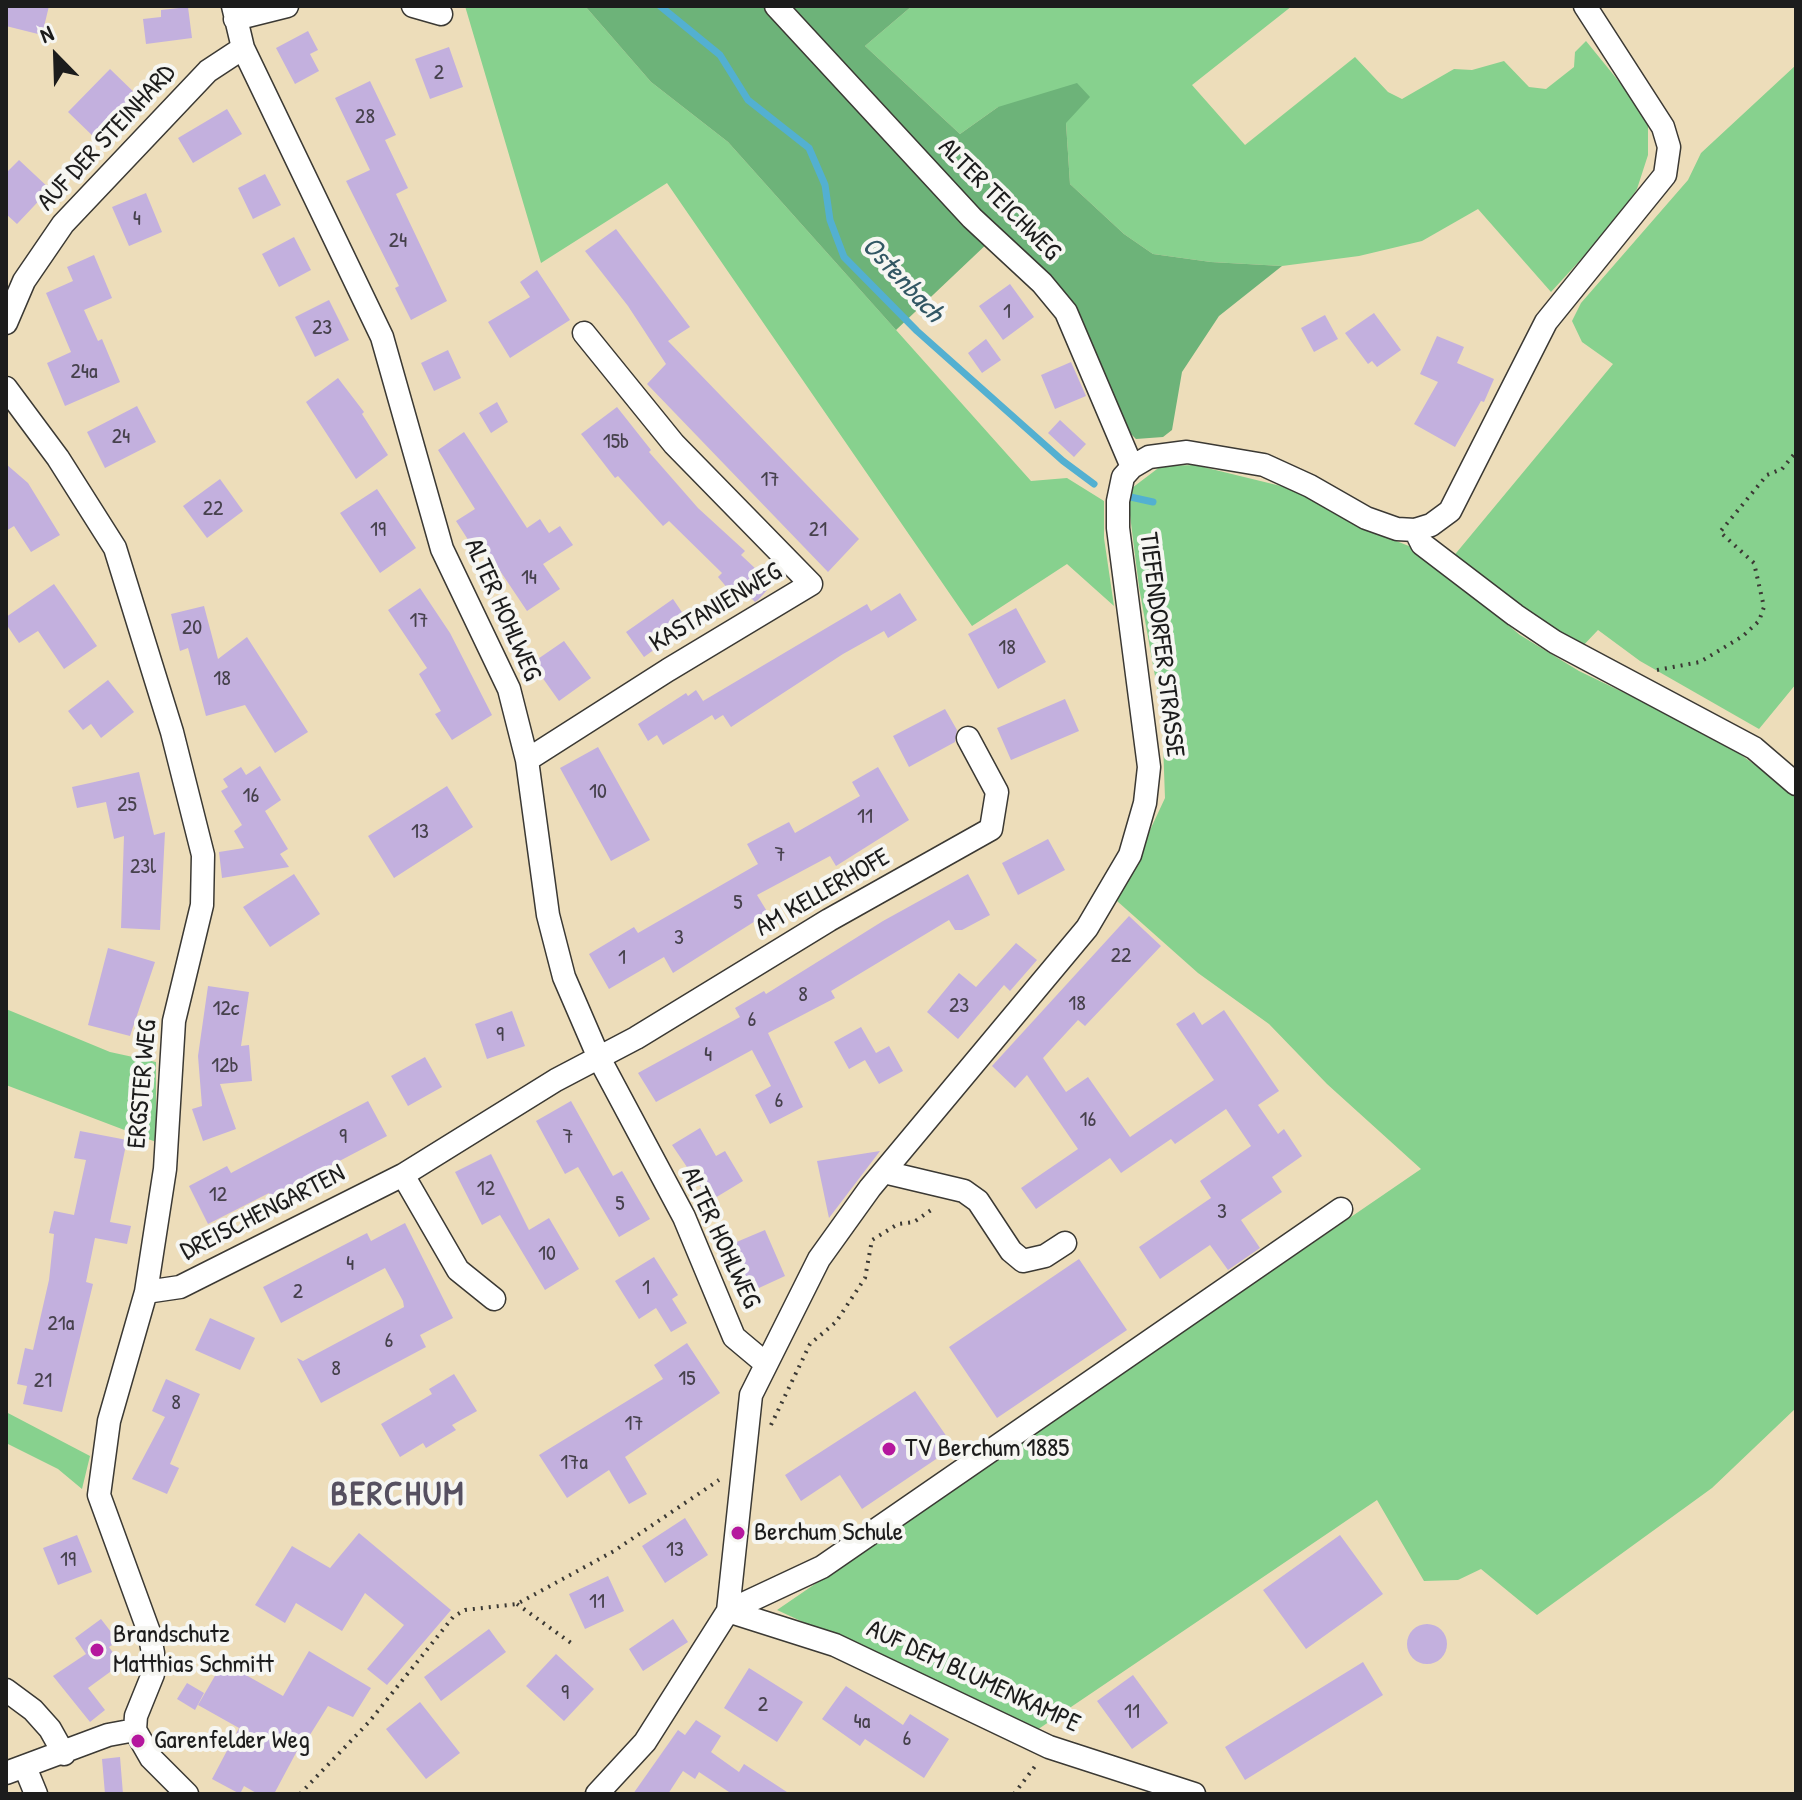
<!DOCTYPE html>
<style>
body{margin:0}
#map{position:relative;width:1802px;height:1800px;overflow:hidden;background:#edddba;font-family:"Patrick Hand",sans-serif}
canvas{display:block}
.frame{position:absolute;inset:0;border:8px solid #1c1c1c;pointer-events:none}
.north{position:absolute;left:16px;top:16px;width:80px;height:80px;-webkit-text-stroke:6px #f6f6f2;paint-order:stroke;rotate:337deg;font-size:22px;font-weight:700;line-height:32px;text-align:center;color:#1c1c1c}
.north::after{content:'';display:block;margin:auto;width:28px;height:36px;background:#1c1c1c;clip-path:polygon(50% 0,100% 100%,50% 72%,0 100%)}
</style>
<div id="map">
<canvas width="1802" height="1800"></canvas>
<div class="frame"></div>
<div class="north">N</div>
</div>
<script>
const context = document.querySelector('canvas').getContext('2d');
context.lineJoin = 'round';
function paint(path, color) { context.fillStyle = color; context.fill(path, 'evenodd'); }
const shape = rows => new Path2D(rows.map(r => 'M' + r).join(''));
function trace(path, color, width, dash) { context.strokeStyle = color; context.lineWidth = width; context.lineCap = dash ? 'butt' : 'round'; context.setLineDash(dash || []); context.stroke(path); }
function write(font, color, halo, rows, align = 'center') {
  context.font = font + ' "Patrick Hand",sans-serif'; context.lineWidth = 8; context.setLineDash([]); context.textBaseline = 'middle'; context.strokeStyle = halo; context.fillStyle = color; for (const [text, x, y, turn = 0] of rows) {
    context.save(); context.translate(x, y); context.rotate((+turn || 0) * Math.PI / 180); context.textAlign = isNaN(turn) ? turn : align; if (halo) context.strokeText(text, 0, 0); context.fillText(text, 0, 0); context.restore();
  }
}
paint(shape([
 [465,6,585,6,651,82,728,142,1031,481,1067,478,1104,501,1104,538,1114,606,1067,564,972,626,667,183,541,263],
 [912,6,1292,6,1192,85,1245,145,1355,57,1388,92,1402,99,1454,69,1472,70,1504,61,1529,87,1546,89,1574,67,1575,52,1586,41,1634,100,1648,123,1648,155,1637,189,1616,221,1551,292,1478,209,1422,241,1359,256,1282,266,1211,262,1153,254,1124,234,1070,184,1066,123,998,107,960,134,865,46],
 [1796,65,1796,684,1759,729,1640,661,1598,630,1579,650,1452,558,1613,364,1582,342,1572,321,1581,303,1688,180,1701,153],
 [1195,465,1289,488,1381,535,1419,550,1520,635,1579,671,1718,738,1796,795,1796,1408,1712,1488,1537,1615,1481,1569,1458,1580,1424,1581,1377,1500,1037,1730,777,1610,1421,1169,1327,1084,1269,1024,1198,973,1117,901,1165,798,1162,715,1139,587,1129,507,1132,488,1161,466],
 [6,1009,110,1052,156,1062,156,1142,6,1085],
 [6,1412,90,1456,82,1489,58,1469,6,1443]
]), '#87d18e');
paint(shape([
 [585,6,912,6,865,46,960,134,998,107,1077,83,1090,97,1066,123,1070,184,1124,234,1153,254,1211,262,1282,266,1219,316,1182,372,1172,430,1163,437,1136,439,1124,427,1065,298,991,240,896,330,728,142,651,82]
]), '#6db379');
trace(shape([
 [660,6,720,55,748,100,809,148,825,185,830,220,844,257,917,331,1063,461,1094,484],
 [1126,496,1153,502]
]), '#53b0d1', 7);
paint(shape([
 [8,6,49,6,42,35,6,26],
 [188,7,192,38,146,44,143,19,161,17,161,10],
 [308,31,318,50,310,54,319,71,295,84,276,48],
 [449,47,463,87,430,99,415,59],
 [110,69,140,98,98,141,68,112],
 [370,81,396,135,385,140,408,188,396,194,447,301,411,320,395,288,399,286,346,181,370,170,335,98],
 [227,109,242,134,193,163,178,138],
 [19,160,50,189,17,224,6,214,6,173],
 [265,174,281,205,253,219,238,188],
 [146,193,162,232,129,246,112,207],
 [616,229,690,327,668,341,859,539,828,572,647,384,666,364,628,306,585,251],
 [294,237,311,270,279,287,262,254],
 [94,255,112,298,84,310,98,341,102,339,120,382,65,406,47,363,71,352,46,293,73,281,67,267],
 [537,270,570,320,510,358,488,322,530,297,520,282],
 [1010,284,1034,317,1003,340,979,306],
 [329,300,349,340,315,357,295,317],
 [1374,313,1401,350,1377,367,1372,361,1368,364,1345,333],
 [1325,315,1338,339,1314,352,1301,328],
 [1437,336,1464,347,1457,363,1494,379,1484,402,1481,401,1455,447,1414,424,1438,382,1420,374],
 [986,339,1001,360,982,373,968,353],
 [448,350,461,378,434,391,421,363],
 [1071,362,1086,396,1055,409,1041,375],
 [338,378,364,412,362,414,388,455,356,479,306,402],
 [497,402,508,422,491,433,479,413],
 [137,406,156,442,105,468,87,432],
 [617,407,651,450,649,452,698,508,745,551,741,555,758,571,768,589,758,600,755,602,749,596,740,603,718,577,722,573,669,521,663,526,618,476,615,478,581,434],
 [1060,420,1086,444,1074,457,1048,433],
 [464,432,527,528,540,519,549,533,560,526,573,545,543,564,560,589,527,611,482,544,474,549,456,521,475,509,438,450],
 [6,464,28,483,60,535,31,552,14,526,6,531],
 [220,479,243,511,207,538,183,506],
 [377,489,416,548,380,573,340,513],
 [54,584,97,646,64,669,38,631,19,643,6,624,6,617],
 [420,588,450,633,492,715,452,740,435,714,441,711,419,674,427,668,388,610],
 [900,593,917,620,888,638,884,631,843,654,731,727,723,715,715,720,712,715,663,745,657,735,648,741,638,724,686,693,688,696,696,690,705,704,703,701,867,604,871,611],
 [673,599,690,624,644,657,626,632],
 [204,606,218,659,247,637,308,732,275,753,245,705,206,716,188,648,180,651,171,614],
 [1016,608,1046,662,998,689,968,634],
 [564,641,591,678,559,701,532,663],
 [108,680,134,712,101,738,91,724,83,730,68,711],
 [1065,699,1079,731,1011,760,997,728],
 [945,709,957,730,955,742,909,767,893,736],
 [598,747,650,840,611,861,560,768],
 [260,766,281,800,265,811,288,849,280,854,289,867,222,878,219,852,244,848,234,831,242,825,221,791,228,787,223,779,241,767,246,775],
 [878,767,909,820,836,866,830,856,757,895,768,913,673,973,664,957,609,989,589,954,634,927,638,933,758,864,747,844,789,822,795,833,860,796,852,782],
 [139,772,154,835,165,832,160,930,121,928,124,836,114,839,106,802,77,808,72,787],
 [447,786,473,827,394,878,368,836],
 [1048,839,1065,870,1018,895,1002,863],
 [294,874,320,914,270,947,243,907],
 [968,874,990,915,962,930,955,930,949,920,831,991,835,998,768,1033,803,1107,770,1124,755,1095,771,1086,752,1050,656,1102,638,1073,740,1017,735,1008,764,991,766,994,883,921],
 [1129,916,1161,946,1085,1026,1078,1020,1043,1058,1066,1092,1088,1077,1130,1137,1214,1080,1176,1024,1194,1012,1202,1025,1224,1010,1279,1091,1258,1105,1278,1134,1284,1129,1302,1156,1272,1177,1282,1192,1241,1220,1260,1248,1228,1270,1210,1245,1160,1279,1139,1247,1211,1198,1200,1181,1251,1146,1226,1109,1175,1144,1171,1139,1121,1173,1110,1158,1036,1209,1021,1188,1078,1149,1027,1075,1015,1088,992,1066],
 [1016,943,1037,960,1010,991,1004,985,958,1039,927,1012,959,973,976,987],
 [108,948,155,962,130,1036,88,1025],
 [208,986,249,992,241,1046,249,1045,252,1081,220,1084,236,1129,203,1141,192,1109,202,1106,198,1056],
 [512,1011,525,1046,487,1059,475,1024],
 [861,1027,876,1053,889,1046,903,1071,879,1084,865,1060,849,1069,834,1042],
 [425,1057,442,1087,408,1106,391,1076],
 [368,1101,387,1136,271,1197,269,1193,208,1224,189,1186,227,1166,231,1173],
 [571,1101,613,1176,622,1171,650,1219,619,1237,578,1167,565,1174,536,1121],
 [700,1128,716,1156,725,1151,743,1181,710,1201,672,1145],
 [80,1131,127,1140,110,1222,131,1226,127,1244,95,1238,86,1282,93,1284,62,1412,23,1404,27,1386,17,1384,25,1348,33,1350,49,1280,54,1234,49,1233,54,1211,74,1215,86,1160,74,1158],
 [880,1151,829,1218,817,1161],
 [491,1154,529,1230,549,1218,579,1269,545,1290,500,1215,482,1225,455,1172],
 [405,1223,453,1318,420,1335,426,1347,321,1403,297,1358,303,1361,404,1307,403,1301,385,1268,281,1323,263,1287,367,1233,371,1241],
 [765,1230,785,1276,748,1293,727,1246],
 [654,1257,678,1295,672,1299,687,1323,671,1332,656,1308,639,1319,615,1281],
 [1079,1259,1127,1330,997,1418,949,1347],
 [210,1318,255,1338,240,1370,195,1350],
 [687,1343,720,1393,625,1457,647,1494,629,1504,609,1470,567,1498,539,1455,663,1379,654,1365],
 [454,1374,477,1411,452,1425,456,1430,426,1448,423,1443,400,1457,381,1424,432,1394,429,1389],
 [166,1379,200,1394,170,1464,179,1468,167,1494,132,1479,165,1417,152,1411],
 [915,1391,954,1447,862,1509,840,1475,801,1501,785,1475],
 [685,1518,708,1555,665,1583,642,1546],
 [359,1533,451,1610,387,1685,367,1669,404,1625,365,1593,342,1631,296,1603,285,1623,255,1605,292,1546,330,1568],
 [77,1535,92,1572,58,1585,43,1548],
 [1340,1535,1383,1594,1306,1649,1263,1590],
 [608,1576,624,1611,585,1629,569,1594],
 [101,1619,118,1641,109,1647,121,1664,88,1688,105,1710,90,1722,53,1676,86,1654,75,1638],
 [673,1619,688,1642,643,1671,629,1649],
 '1407 1644a20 20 0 1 1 40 0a20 20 0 1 1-40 0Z',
 [489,1629,506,1652,441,1701,424,1677],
 [309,1651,371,1688,353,1717,328,1706,308,1738,305,1736,274,1794,258,1794,244,1786,240,1794,212,1779,239,1728,198,1705,223,1662,283,1696],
 [556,1654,594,1689,564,1721,526,1686],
 [1363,1662,1383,1695,1245,1780,1225,1747],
 [749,1668,803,1702,777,1742,724,1708],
 [1133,1675,1168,1723,1132,1749,1097,1701],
 [187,1683,204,1693,195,1710,177,1699],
 [846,1686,903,1725,910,1714,949,1739,924,1778,865,1739,860,1746,822,1719],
 [420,1702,460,1753,426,1779,386,1729],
 [696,1720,721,1736,711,1752,739,1772,744,1764,790,1794,732,1794,699,1772,695,1779,683,1771,668,1794,633,1794,678,1730,685,1735],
 [120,1757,123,1794,105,1794,102,1759]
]), '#c3b0de');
const minor = shape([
 [233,6,243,48,382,337,442,549,509,689,527,760,548,915,564,977,599,1058,684,1217,734,1337,765,1363],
 [413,6,441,14],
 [776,6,972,218,1042,283,1066,312,1132,467],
 [235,19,287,6],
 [6,323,24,281,63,224,208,71,243,48],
 [6,388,58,458,115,548,172,732,203,855,202,905,174,1021,165,1169,146,1292,109,1421,99,1495,149,1632,153,1653,153,1674,136,1716,135,1730,151,1758,187,1794],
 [1415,530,1422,544,1515,615,1555,642,1754,748,1796,784],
 [527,760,668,670,811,584,674,444,584,333],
 [884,1172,964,1191,978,1201,1011,1251,1023,1261,1045,1256,1065,1243],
 [403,1175,458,1270,494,1299],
 [146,1292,180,1287,403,1175,556,1080,636,1038,829,920,991,829,997,792,968,738],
 [728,1611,822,1567,1341,1209],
 [728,1611,835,1645,1049,1747,1194,1794],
 [6,1690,33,1710,50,1729,64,1754],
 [25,1767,36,1794],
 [6,1773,108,1735,135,1730],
 [597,1794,645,1742,728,1611,751,1395,819,1259,870,1188,1087,928,1130,855,1145,803,1149,767,1118,528,1118,501,1123,477,1132,467,1149,457,1187,452,1264,465,1310,486,1366,518,1397,529,1415,530,1431,525,1450,511,1546,322,1665,175,1669,147,1663,127,1585,6]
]);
trace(minor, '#3b3934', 25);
trace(shape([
 [1657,670,1700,662,1743,636,1759,621,1764,607,1754,563,1720,532,1767,475,1782,469,1796,452],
 [771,1425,810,1344,836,1322,865,1278,872,1240,898,1224,914,1222,934,1208],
 [517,1604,571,1643],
 [300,1794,369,1722,453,1617,465,1610,517,1604,614,1551,719,1480],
 [1014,1794,1036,1765]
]), '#3b3934', 4, [2, 6]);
trace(minor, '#fff', 22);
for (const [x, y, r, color] of [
 [889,1449,8,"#b5179e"],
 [738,1533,8,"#b5179e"],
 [97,1650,8,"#b5179e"],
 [138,1741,8,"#b5179e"]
]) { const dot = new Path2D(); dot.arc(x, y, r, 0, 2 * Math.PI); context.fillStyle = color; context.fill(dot); trace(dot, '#f6f6f2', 3); }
write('22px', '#46414c', null, [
 ["2",439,73],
 ["28",365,117],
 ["4",137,219],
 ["24",398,241],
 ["1",1007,312],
 ["23",322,328],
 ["24a",84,372],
 ["24",121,437],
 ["15b",616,442],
 ["17",770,480],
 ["22",213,509],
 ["19",378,530],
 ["21",818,530],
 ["14",529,578],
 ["17",419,621],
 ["20",192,628],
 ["18",1007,648],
 ["18",222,679],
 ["10",598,792],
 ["16",251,796],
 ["25",127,805],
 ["11",865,817],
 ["13",420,832],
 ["7",780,855],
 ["23l",143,867],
 ["5",738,903],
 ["3",679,938],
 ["22",1121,956],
 ["1",622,958],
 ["8",803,995],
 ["18",1077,1004],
 ["23",959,1006],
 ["12c",226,1009],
 ["6",752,1020],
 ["9",500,1035],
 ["4",708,1055],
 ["12b",225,1066],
 ["6",779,1101],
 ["16",1088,1120],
 ["9",343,1137],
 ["7",568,1137],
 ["12",486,1189],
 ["12",218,1195],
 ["5",620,1204],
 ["3",1222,1212],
 ["10",547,1254],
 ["4",350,1264],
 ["1",646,1288],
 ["2",298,1292],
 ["21a",61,1324],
 ["6",389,1341],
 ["8",336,1369],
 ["15",687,1379],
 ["21",43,1381],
 ["8",176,1403],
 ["17",634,1424],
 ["17a",574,1463],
 ["13",675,1550],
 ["19",68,1560],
 ["11",597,1602],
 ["9",565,1693],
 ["2",763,1705],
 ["11",1132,1712],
 ["4a",862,1722],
 ["6",907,1739]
]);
write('26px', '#1c1c1c', '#f6f6f2', [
 ["AUF DER STEINHARD",107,138,-47],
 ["ALTER TEICHWEG",999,200,45],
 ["KASTANIENWEG",716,608,-31],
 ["ALTER HOHLWEG",502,610,66],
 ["TIEFENDORFER STRASSE",1161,645,83],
 ["AM KELLERHOFE",823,893,-30],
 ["ERGSTER WEG",143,1084,-85],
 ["DREISCHENGARTEN",263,1213,-27],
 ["ALTER HOHLWEG",720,1238,65],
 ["AUF DEM BLUMENKAMPE",973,1677,25]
]);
write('26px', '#1c1c1c', '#f6f6f2', [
 ["TV Berchum 1885",905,1449],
 ["Berchum Schule",754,1533],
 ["Brandschutz",113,1635],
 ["Matthias Schmitt",113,1665],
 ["Garenfelder Weg",154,1741]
], 'left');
write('italic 28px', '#325764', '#f6f6f2', [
 ["Ostenbach",902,280,47]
]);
context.letterSpacing = '2px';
write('bold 34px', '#565060', '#f6f6f2', [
 ["BERCHUM",398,1496]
]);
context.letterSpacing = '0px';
</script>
